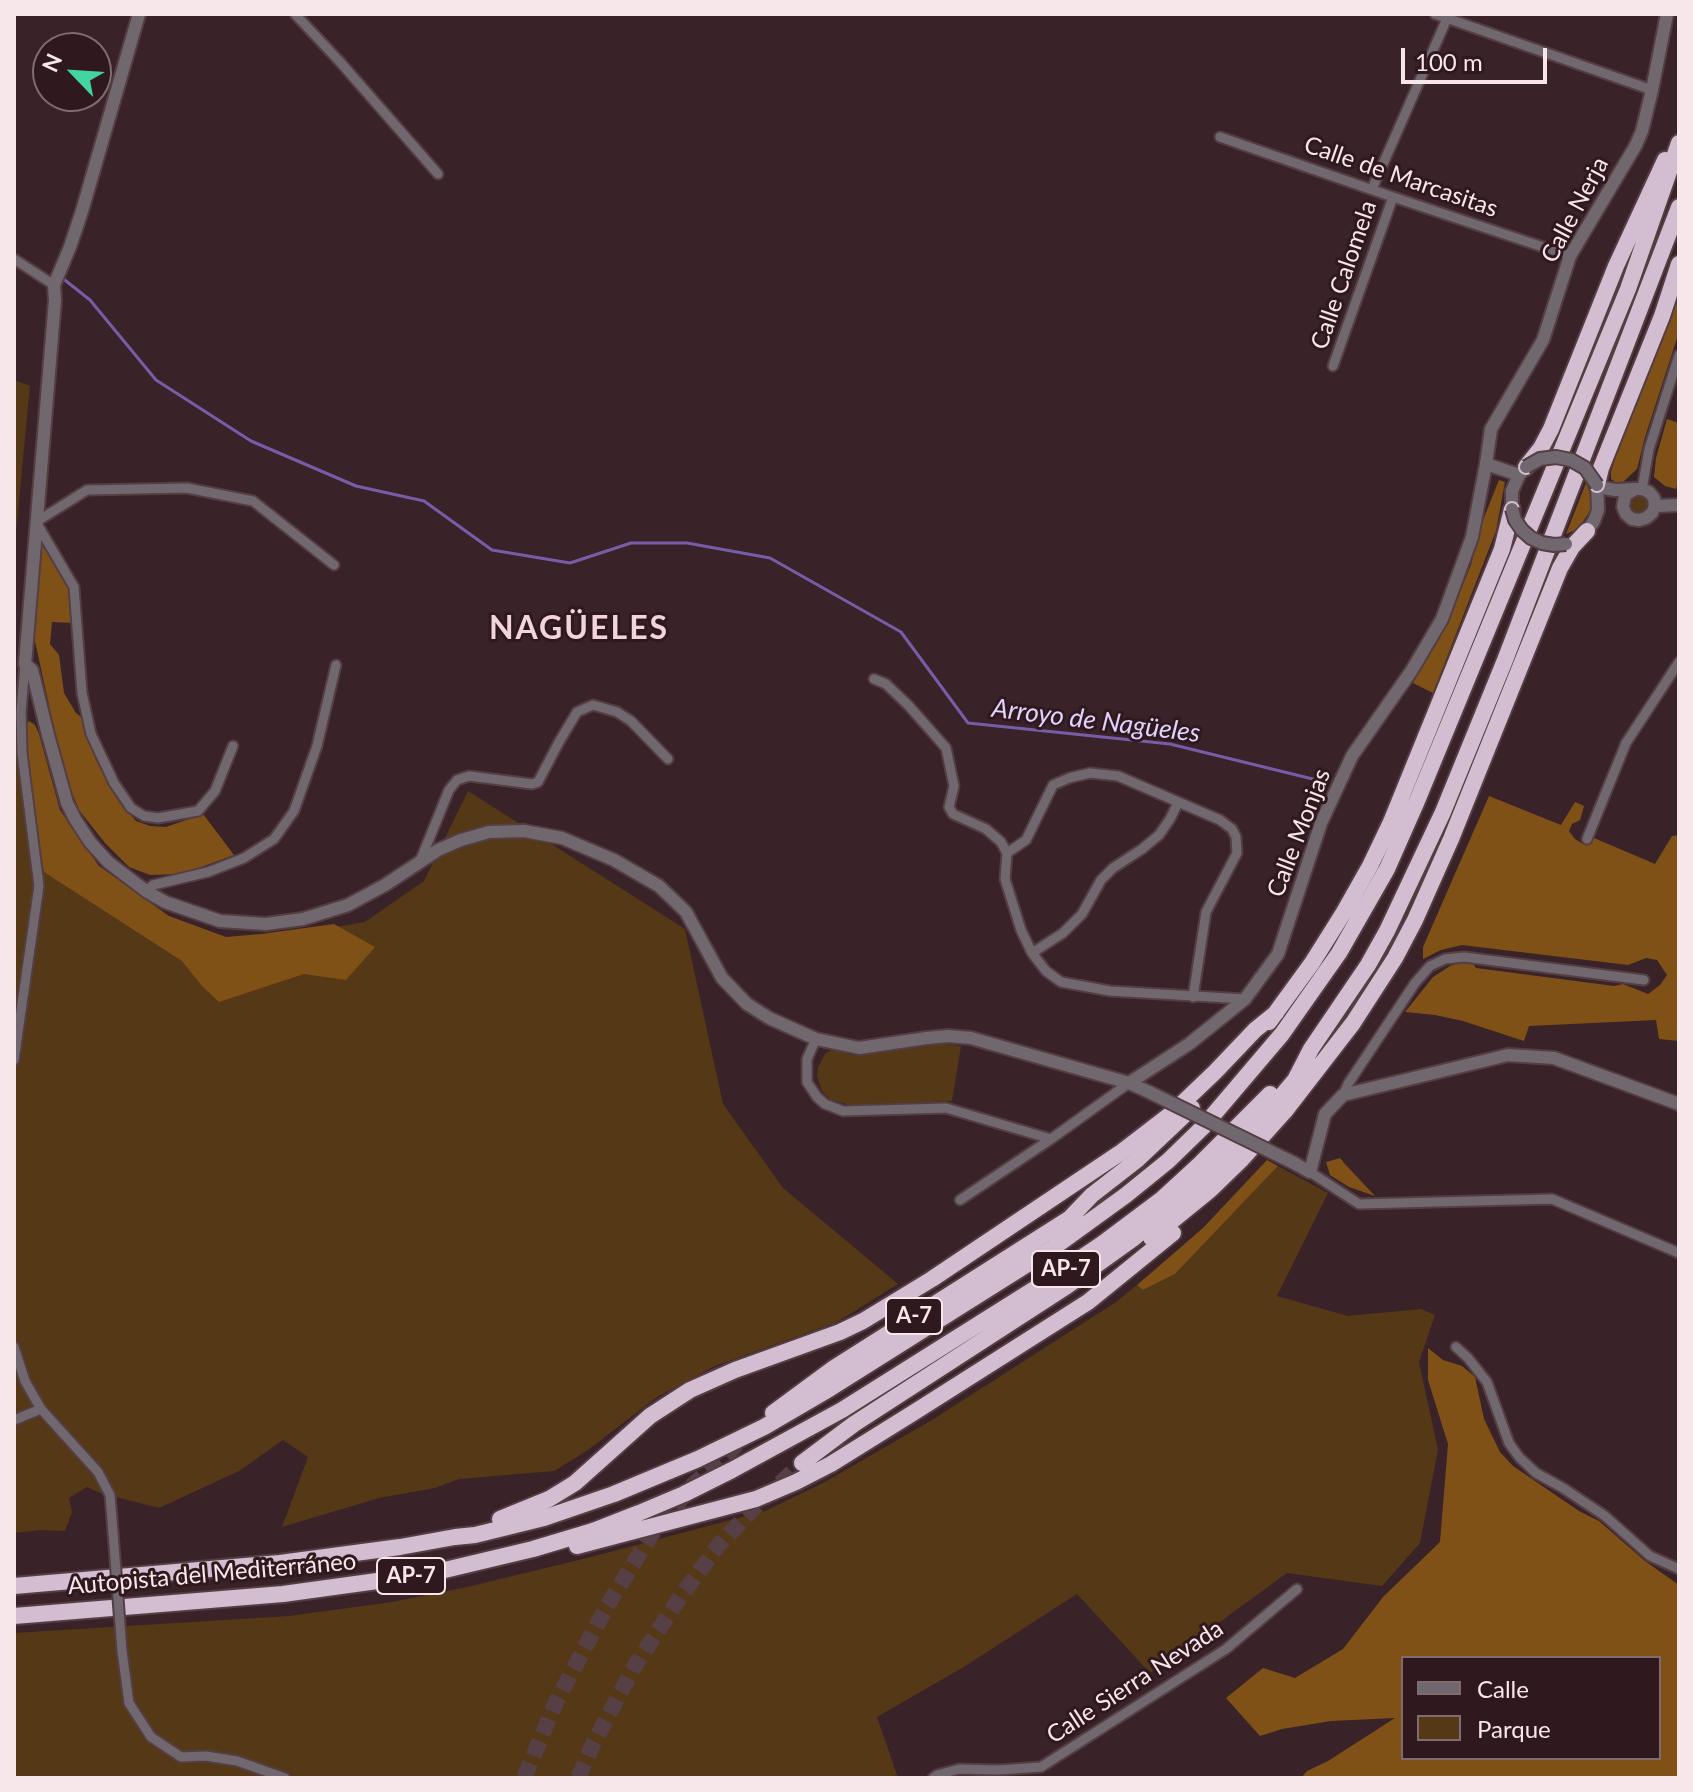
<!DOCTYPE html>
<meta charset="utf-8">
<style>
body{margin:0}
#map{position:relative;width:1693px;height:1792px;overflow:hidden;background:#392328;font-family:Lato,sans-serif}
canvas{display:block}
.frame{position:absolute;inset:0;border:16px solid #f7e7ea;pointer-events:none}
.legend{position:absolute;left:1401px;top:1656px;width:260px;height:104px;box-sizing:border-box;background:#2f191f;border:2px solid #7f6b70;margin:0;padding:10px 14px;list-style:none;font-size:24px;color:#f7e7ea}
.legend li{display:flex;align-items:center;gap:16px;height:40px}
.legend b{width:40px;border:2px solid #7f6b70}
.north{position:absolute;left:32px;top:32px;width:80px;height:80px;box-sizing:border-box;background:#2f191f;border:2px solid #7f6b70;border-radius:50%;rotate:295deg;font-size:22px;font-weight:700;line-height:32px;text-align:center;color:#f7e7ea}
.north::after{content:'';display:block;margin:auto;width:28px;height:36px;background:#44d4a0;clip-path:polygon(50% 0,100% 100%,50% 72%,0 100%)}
.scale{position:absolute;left:1401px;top:48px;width:146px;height:36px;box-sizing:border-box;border:4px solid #f7e7ea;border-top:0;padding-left:10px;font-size:24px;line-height:28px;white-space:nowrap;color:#f7e7ea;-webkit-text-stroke:6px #2f191f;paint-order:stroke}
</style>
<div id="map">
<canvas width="1693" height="1792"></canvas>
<div class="frame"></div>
<ul class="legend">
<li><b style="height:10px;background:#71686f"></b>Calle</li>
<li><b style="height:22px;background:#553816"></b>Parque</li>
</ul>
<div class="north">N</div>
<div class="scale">100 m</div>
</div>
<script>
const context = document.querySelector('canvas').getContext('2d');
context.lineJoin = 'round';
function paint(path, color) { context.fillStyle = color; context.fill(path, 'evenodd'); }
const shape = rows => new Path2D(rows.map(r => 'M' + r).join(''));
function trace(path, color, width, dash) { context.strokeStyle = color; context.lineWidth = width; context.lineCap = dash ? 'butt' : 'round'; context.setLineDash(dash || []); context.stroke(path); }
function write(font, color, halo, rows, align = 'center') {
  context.font = font + ' Lato,sans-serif'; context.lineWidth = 6; context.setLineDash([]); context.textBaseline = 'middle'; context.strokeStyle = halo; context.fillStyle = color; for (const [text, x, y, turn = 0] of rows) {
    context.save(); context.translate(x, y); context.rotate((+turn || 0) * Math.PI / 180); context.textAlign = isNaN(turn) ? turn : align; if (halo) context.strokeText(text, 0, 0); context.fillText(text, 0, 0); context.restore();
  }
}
paint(shape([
 [14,380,30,386,14,553],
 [1636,492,1650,498,1649,509,1639,515,1632,513,1628,507,1628,499],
 [14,728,81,876,204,949,365,922,424,881,468,791,685,929,723,1104,783,1188,898,1284,837,1322,715,1366,657,1397,588,1450,554,1471,459,1479,435,1488,379,1498,282,1527,308,1457,283,1440,239,1471,159,1508,100,1493,87,1487,69,1498,72,1512,65,1531,41,1530,14,1533],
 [938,1043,961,1046,952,1101,850,1105,831,1100,822,1091,817,1076,818,1067,825,1054,833,1049,851,1055],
 [1278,1166,1328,1193,1277,1296,1348,1316,1421,1309,1435,1315,1419,1362,1438,1450,1420,1543,1382,1586,1287,1573,1150,1673,1077,1594,962,1668,877,1717,898,1778,14,1778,14,1633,289,1616,392,1602,463,1588,591,1557,765,1511,823,1483,932,1420,1116,1302,1137,1285,1143,1290,1175,1274]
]), '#553816');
paint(shape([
 [1679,295,1679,332,1645,437,1637,469,1622,483,1615,482,1611,479,1611,472,1615,459],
 [1667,419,1679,423,1679,479,1676,489,1665,486,1654,477,1656,458],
 [1499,480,1505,482,1496,531,1433,693,1413,683,1448,619,1462,587,1471,565,1479,530],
 [1586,483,1590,492,1590,511,1578,529,1566,534],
 [42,540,53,562,72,590,74,623,52,622,50,644,59,655,64,693,76,713,82,718,96,760,119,802,136,821,150,826,166,827,203,814,234,855,182,874,150,875,129,867,105,843,79,810,69,785,52,719,31,623,39,546],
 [29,721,35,725,39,734,60,810,99,866,169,916,226,937,261,934,334,924,375,947,346,980,304,974,219,1002,202,986,182,961,44,872,26,754,25,726],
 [1489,796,1561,825,1575,802,1584,806,1580,820,1572,824,1569,831,1575,839,1583,844,1588,843,1594,838,1655,864,1672,836,1679,835,1679,1041,1659,1039,1656,1020,1529,1026,1524,1041,1463,1021,1435,1015,1405,1012,1433,977,1450,966,1465,961,1472,962,1476,968,1614,986,1623,984,1648,994,1660,985,1667,975,1657,960,1646,958,1628,965,1462,945,1441,950,1423,959,1423,947],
 [1340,1158,1345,1164,1375,1196,1349,1187,1330,1175,1326,1162],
 [1267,1160,1278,1166,1175,1274,1143,1290,1137,1285,1203,1228],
 [1428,1348,1443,1360,1462,1366,1475,1377,1484,1419,1500,1452,1513,1466,1579,1511,1599,1521,1645,1561,1679,1585,1679,1778,1301,1778,1307,1771,1328,1761,1395,1718,1331,1721,1282,1729,1260,1736,1226,1698,1263,1668,1295,1678,1343,1649,1383,1597,1440,1542,1448,1444,1428,1380],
 [1403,1658,1659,1658,1659,1758,1403,1758]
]), '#7f5117');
trace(shape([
 [61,277,90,300,156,380,251,441,356,486,424,501,492,550,570,563,631,543,687,543,770,558,901,632,968,723,1170,744,1325,782]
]), '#775da8', 3);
trace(shape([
 [524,1778,556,1702,607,1606,651,1535,693,1485,743,1439],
 [578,1778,594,1742,636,1664,681,1596,718,1546,758,1504,802,1463]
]), '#564045', 16, [16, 8]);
const minor = shape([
 [295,14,341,63,438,174],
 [1435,14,1652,90],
 [1220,137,1393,197,1570,256],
 [1372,189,1449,14],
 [14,259,54,285],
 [1333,366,1393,197],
 [1642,489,1649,449,1679,355],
 [874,679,886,684,909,706,946,748,954,786,949,807,953,814,986,829,1001,842,1007,853,1005,879,1021,930,1032,953,1046,971,1061,982,1110,991,1245,999],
 [233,746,215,791,198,811,158,818,144,816,131,808,114,783,91,734,82,693,74,587,36,522,87,490,187,488,253,501,334,565],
 [1587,839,1626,743,1679,662],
 [1007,853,1026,840,1053,785,1069,778,1090,773,1118,776,1220,820,1232,829,1236,837,1237,853,1206,912,1193,997],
 [419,864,449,790,457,780,469,776,532,784,538,782,559,742,577,712,593,705,617,712,631,721,668,759],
 [146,891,153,885,208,872,244,858,274,839,294,811,317,746,336,665],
 [1032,953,1063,933,1082,914,1101,880,1113,868,1142,849,1159,835,1170,819,1178,803],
 [816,1039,807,1059,807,1082,817,1097,825,1104,843,1111,946,1108,1051,1139],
 [14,1060,39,886,22,753,21,712,25,664],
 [1343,1095,1348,1084,1415,983,1430,966,1445,959,1464,957,1644,980],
 [1310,1172,1359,1204,1552,1199,1679,1253],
 [960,1200,1051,1139,1129,1083],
 [14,1347,25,1381,41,1409,14,1420],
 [1456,1347,1468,1358,1487,1382,1509,1443,1519,1457,1536,1473,1563,1488,1605,1516,1650,1556,1679,1569],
 [41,1409,98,1472,110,1495,113,1532],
 [122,1651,129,1703,151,1737,181,1757,206,1756,237,1761,285,1778],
 [933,1778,937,1775,959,1769,998,1770,1041,1767,1226,1649,1297,1589]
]);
const tertiary = shape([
 [139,14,82,211,70,247,54,285,55,300,25,664,32,670,48,735,67,803,75,819,90,842,108,862,146,891,165,902,220,921,266,924,303,919,348,905,385,885,438,850,461,840,489,832,524,831,562,838,614,860,659,886,686,912,722,978,747,1004,769,1018,816,1039,859,1048,927,1038,948,1036,971,1038,1129,1083,1149,1092],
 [1486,464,1519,475],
 [1598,487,1615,490,1635,489,1642,489,1649,492,1654,498,1655,506,1652,513,1646,518,1639,520,1632,519,1626,514,1623,507,1625,495,1635,489],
 [1655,506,1679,505],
 [1512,509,1512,491,1519,475,1526,467],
 [1581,535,1587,531,1594,521,1598,510,1597,485],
 [1129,1083,1189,1044,1245,999,1278,954,1321,823,1352,756,1412,670,1442,619,1472,537,1486,464,1491,429,1543,340,1570,256,1636,145,1642,131,1652,90,1667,14],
 [1294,1163,1310,1172,1325,1114,1343,1095,1508,1055,1554,1058,1679,1104]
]);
const motorway = shape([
 [1526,467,1541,448,1551,429,1616,266,1665,160],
 [1597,485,1601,468,1662,316,1679,264],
 [1269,1022,1312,963,1344,912,1370,866,1391,822,1502,549,1512,509],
 [1069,1219,1092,1195,1137,1160,1192,1108],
 [1151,1238,1210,1190,1242,1159,1285,1111,1353,1023,1395,958,1415,920,1451,839,1560,568,1572,547,1587,531],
 [773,1413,834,1368,1075,1215],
 [802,1463,854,1424,1067,1286,1134,1238,1209,1172,1263,1118,1295,1080,1311,1049,1368,965,1387,931,1443,812,1505,660,1679,207],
 [500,1519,549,1499,575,1483,650,1416,690,1390,735,1370,840,1332,863,1321,932,1279,1120,1153,1172,1113,1215,1072,1255,1030,1276,1013],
 [577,1546,756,1499,796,1482,831,1464,913,1413,1088,1302,1173,1233],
 [14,1586,280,1563,400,1547,455,1537,475,1535,544,1518,614,1494,698,1459,764,1427,829,1389,1053,1248,1126,1195,1168,1161,1203,1127,1282,1034,1339,953,1387,869,1417,801,1628,289,1679,143],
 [14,1616,283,1594,428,1574,533,1549,593,1531,639,1513,684,1494,732,1470,842,1410,1044,1283,1102,1244,1162,1199,1199,1165,1270,1094]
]);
trace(minor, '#543e43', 13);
trace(tertiary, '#543e43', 16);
trace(motorway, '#543e43', 20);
trace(minor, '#71686f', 9);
trace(tertiary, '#71686f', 12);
trace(motorway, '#d3bdd0', 16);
const minorBridge = shape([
 [113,1532,122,1651]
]);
const tertiaryBridge = shape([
 [1526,467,1540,459,1556,457,1571,460,1585,468,1597,485],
 [1512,509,1515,520,1522,530,1531,538,1542,543,1554,545,1566,544],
 [1149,1092,1294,1163]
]);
trace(minorBridge, '#543e43', 13, []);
trace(tertiaryBridge, '#543e43', 16, []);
trace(minorBridge, '#71686f', 9);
trace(tertiaryBridge, '#71686f', 12);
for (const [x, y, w] of [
 [1066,1269,68],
 [914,1316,56],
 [411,1576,68]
]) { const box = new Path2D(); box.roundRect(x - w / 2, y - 18, w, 36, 6); context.fillStyle = '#2f191f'; context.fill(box); trace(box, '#f7e7ea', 2); }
write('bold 22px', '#f7e7ea', null, [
 ["AP-7",1066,1269],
 ["A-7",914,1316],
 ["AP-7",411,1576]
]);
write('24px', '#f7e7ea', '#2f191f', [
 ["Calle de Marcasitas",1401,177,19],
 ["Calle Nerja",1575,210,-62],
 ["Calle Calomela",1344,275,-71],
 ["Calle Monjas",1299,833,-69],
 ["Autopista del Mediterráneo",212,1574,-5],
 ["Calle Sierra Nevada",1135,1682,-33]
]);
write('italic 26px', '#e0d4fe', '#2f191f', [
 ["Arroyo de Nagüeles",1096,721,7]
]);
context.letterSpacing = '2px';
write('bold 32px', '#f3d4db', '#2f191f', [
 ["NAGÜELES",579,629]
]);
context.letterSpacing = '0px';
</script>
